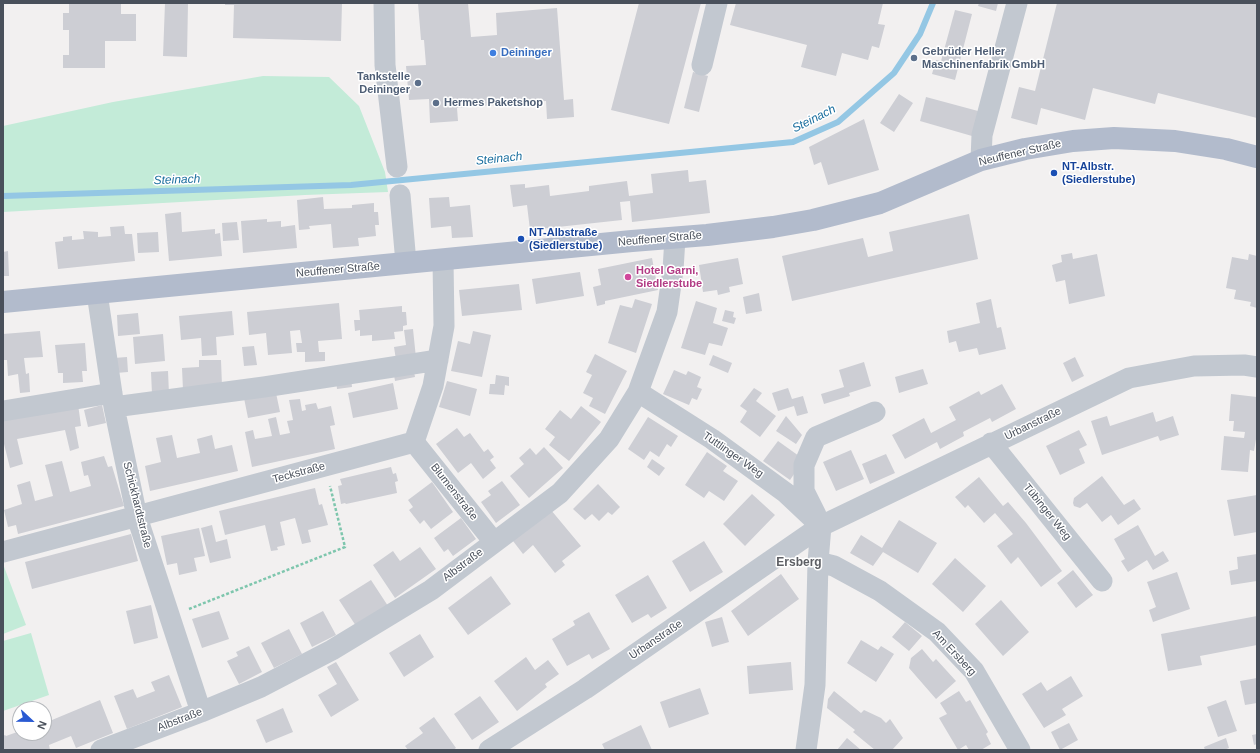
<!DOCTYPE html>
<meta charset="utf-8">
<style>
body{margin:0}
#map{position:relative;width:1260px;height:753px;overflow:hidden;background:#f2f0f0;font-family:Helvetica,sans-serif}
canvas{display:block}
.frame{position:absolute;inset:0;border:4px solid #49505b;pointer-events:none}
.north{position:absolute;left:12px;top:701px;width:40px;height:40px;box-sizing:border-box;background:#fff;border:1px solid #b6b9bd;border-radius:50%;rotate:112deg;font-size:11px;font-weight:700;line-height:16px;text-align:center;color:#49505b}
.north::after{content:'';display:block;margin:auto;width:14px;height:18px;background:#2a5ad2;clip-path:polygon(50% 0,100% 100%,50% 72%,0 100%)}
</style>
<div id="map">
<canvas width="1260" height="753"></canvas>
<div class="frame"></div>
<div class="north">N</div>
</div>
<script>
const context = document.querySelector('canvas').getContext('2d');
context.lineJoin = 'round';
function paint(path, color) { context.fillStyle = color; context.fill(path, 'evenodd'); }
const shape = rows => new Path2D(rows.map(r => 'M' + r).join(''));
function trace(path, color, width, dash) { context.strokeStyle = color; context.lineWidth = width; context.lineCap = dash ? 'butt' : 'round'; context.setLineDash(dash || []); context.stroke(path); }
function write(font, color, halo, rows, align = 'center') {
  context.font = font + ' Helvetica,sans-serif'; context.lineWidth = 3; context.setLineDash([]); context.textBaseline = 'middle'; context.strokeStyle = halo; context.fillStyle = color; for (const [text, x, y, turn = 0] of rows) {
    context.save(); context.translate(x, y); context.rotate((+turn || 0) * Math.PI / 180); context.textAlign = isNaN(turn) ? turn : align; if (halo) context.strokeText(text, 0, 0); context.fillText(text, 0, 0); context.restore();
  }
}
paint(shape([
 [263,76,329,77,359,106,385,172,388,192,305,195,3,212,3,126,113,102],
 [3,564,26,625,3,634],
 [31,633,49,695,3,711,3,641]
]), '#c3ebd8');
trace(shape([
 [3,196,351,185,793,142,838,122,894,73,920,34,933,3]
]), '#94c7e4', 6);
paint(shape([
 [69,3,121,3,121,14,136,14,136,41,105,41,105,68,63,68,63,55,69,55,69,30,63,30,63,13,69,13],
 [165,3,188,3,187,57,163,56],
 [225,3,342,3,341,41,233,38,234,5,225,5],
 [418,3,468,3,471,37,497,35,496,13,557,8,564,100,573,99,574,117,547,119,546,101,457,108,458,121,430,123,429,99,409,100,406,66,426,65,424,40,421,40],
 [639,3,701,3,669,124,611,110],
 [736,3,883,3,878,24,885,25,879,48,872,46,868,60,842,53,836,76,801,67,807,45,730,25],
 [979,3,998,3,996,11,978,6],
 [1057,3,1257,3,1257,118,1158,93,1155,104,1093,88,1085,120,1041,108,1037,125,1011,118,1019,87,1035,91],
 [955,10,972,14,955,80,932,74,936,60,941,61],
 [693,72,708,76,699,112,684,108],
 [899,94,913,103,894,132,880,123],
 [926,97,978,111,972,136,920,121],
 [864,119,879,170,828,185,821,162,814,165,809,147],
 [688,170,689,182,706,180,710,213,632,222,630,201,620,202,622,220,530,230,527,205,513,207,510,185,525,184,525,188,549,185,550,196,589,191,589,186,627,181,629,196,653,193,651,174],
 [323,197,324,209,352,208,352,205,374,203,374,212,378,212,379,225,375,225,376,236,358,238,359,246,333,248,331,224,309,226,310,229,299,230,297,200],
 [449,197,450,207,470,205,473,237,452,238,451,226,431,228,429,198],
 [181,212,182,232,215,229,215,234,220,233,222,256,169,261,165,214],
 [969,214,978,259,792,301,782,256,863,238,868,257,893,251,889,232],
 [267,219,267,222,281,221,281,227,295,225,297,248,243,253,241,221],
 [237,222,239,240,223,241,222,223],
 [124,226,125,234,132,234,135,261,58,269,55,242,63,241,63,237,72,236,72,240,84,239,83,231,98,232,98,237,111,236,110,227],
 [158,232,159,252,138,253,137,233],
 [8,251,9,276,3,276,3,252],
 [1072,253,1073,259,1097,254,1105,296,1069,304,1065,280,1056,282,1052,265,1062,262,1061,255],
 [1249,254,1257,256,1257,308,1250,306,1251,302,1234,299,1236,290,1226,288,1232,257,1248,260],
 [652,258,658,290,605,301,605,304,597,306,593,287,601,285,598,269],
 [738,258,743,284,729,287,730,292,718,295,717,290,703,292,699,265],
 [580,272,584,296,536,304,532,279],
 [519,284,522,310,462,316,459,290],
 [759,293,762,311,746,314,743,297],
 [635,299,652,304,636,353,608,343,620,305,632,308],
 [991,299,997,328,1001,327,1006,349,979,355,977,348,959,352,956,341,949,343,947,331,980,323,976,303],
 [696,301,717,308,713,323,728,328,722,346,709,343,705,355,681,348],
 [339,303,342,339,318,341,319,352,325,352,325,361,305,362,305,352,297,352,296,343,302,343,300,330,290,331,292,353,268,355,266,333,249,335,247,312],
 [402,306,402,312,406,312,407,325,403,326,403,331,394,332,395,339,372,341,372,335,360,336,360,330,355,331,354,320,360,320,359,310],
 [725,310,734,312,733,317,736,318,734,324,722,321],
 [232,311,234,335,216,337,217,355,202,356,201,338,181,340,179,316],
 [138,313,140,334,118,336,117,315],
 [413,329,416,358,396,360,394,347,406,345,404,330],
 [40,331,43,357,24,358,26,374,29,373,30,392,20,393,18,374,8,376,7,360,3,360,3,334],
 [473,331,491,335,482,377,451,371,458,341,470,344],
 [163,334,165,361,135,364,133,337],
 [85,343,87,371,82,371,83,382,63,383,63,373,58,373,55,345],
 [254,346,257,365,244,366,242,347],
 [595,354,627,371,605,414,589,406,593,398,583,393,592,375,586,372],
 [713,355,732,363,728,373,709,365],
 [127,357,128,372,116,373,114,358],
 [1075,357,1084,376,1072,382,1063,363],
 [199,360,221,360,222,386,183,390,182,368,199,367],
 [864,362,871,386,849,393,850,396,824,404,821,394,844,387,839,370],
 [413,366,415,377,395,381,393,369],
 [923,369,928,384,899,393,895,377],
 [674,370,686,375,688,371,701,377,697,387,702,389,697,400,692,398,689,405,663,394],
 [168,371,169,394,152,394,151,372],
 [496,375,509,377,509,386,505,385,504,395,489,394,490,384,495,384],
 [351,377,352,387,337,389,336,379],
 [447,381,477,389,470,416,439,407],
 [393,383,398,409,353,418,348,393],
 [1002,384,1016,409,992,422,990,418,963,432,964,436,940,449,937,442,905,459,892,435,924,418,931,433,956,420,949,407,979,391,981,395],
 [754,388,762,393,756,401,776,416,760,437,740,422,747,411,740,406],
 [788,388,792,399,803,396,808,413,797,416,794,406,778,411,772,393],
 [276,393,280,412,248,418,244,398],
 [1231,394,1257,397,1257,433,1254,451,1250,450,1248,472,1221,470,1224,436,1244,438,1245,432,1233,431,1234,421,1229,421],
 [300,399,302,411,306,410,305,405,316,403,318,409,331,406,335,425,330,426,335,449,252,467,245,432,253,430,255,439,272,436,268,419,276,417,280,435,290,433,287,421,293,420,289,400],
 [78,404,81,426,75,427,79,448,70,451,65,430,17,439,23,464,10,468,3,440,3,418],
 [102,405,106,423,88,427,84,410],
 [581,406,601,422,569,461,549,445,555,437,545,429,560,410,571,419],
 [1153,412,1156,422,1173,416,1179,435,1160,441,1158,436,1102,455,1091,421,1107,416,1110,426],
 [786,416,802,435,796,444,776,431],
 [648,417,678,436,671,447,667,444,659,457,650,451,644,460,628,449],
 [457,428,464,437,470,433,484,452,488,449,494,457,490,460,496,468,483,479,471,463,458,473,436,444],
 [1079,430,1087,445,1079,449,1085,463,1060,475,1046,446],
 [172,435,177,458,200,453,197,439,212,435,215,449,232,445,238,471,150,491,145,466,161,462,156,438],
 [778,441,799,456,801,464,790,480,763,461],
 [544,447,563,468,529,498,510,476,524,464,519,458,530,448,536,455],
 [851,450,864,479,836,491,823,462],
 [707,452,727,466,723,471,738,481,724,501,709,491,704,498,685,485],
 [886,454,895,473,870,484,862,464],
 [104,456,108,467,112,466,124,506,18,534,16,525,8,527,4,510,22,504,17,485,30,481,35,501,53,496,45,465,62,461,70,492,91,486,88,475,84,476,81,462],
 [652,459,665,468,659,476,647,467],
 [391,467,393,474,396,473,398,481,395,482,397,493,346,504,345,503,341,504,338,486,342,485,340,479],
 [1102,476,1124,505,1134,499,1141,509,1118,525,1111,515,1102,522,1087,503,1080,508,1074,506,1073,503,1074,498],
 [979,477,1003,506,1008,502,1026,523,1062,571,1041,587,1018,557,1011,564,997,546,1013,534,995,513,984,523,968,505,965,508,955,497],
 [502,481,520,505,496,523,481,502,491,495,488,491],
 [432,482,453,512,431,529,424,520,420,524,409,510,413,507,408,500],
 [598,484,620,507,612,515,608,512,599,521,592,514,585,520,573,509],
 [315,488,319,505,322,504,328,525,308,530,311,542,302,544,295,518,280,522,285,545,277,547,278,550,271,551,265,525,225,535,219,511],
 [752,494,775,515,745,546,723,524],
 [1257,495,1257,532,1234,536,1227,500],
 [551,510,581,546,562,561,565,565,555,573,533,545,523,554,513,541],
 [461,518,476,539,453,556,448,549,444,552,434,538],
 [899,520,937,543,918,573,883,552,873,566,850,553,861,535,882,548],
 [212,525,216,542,227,539,231,558,210,563,201,528],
 [1138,525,1155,556,1163,551,1169,561,1153,570,1147,560,1128,572,1121,561,1125,559,1114,539],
 [199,528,205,556,194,558,197,571,179,575,177,563,167,565,161,536],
 [131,534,138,561,32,589,25,562],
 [704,541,723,572,690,592,672,561],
 [420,547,436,569,395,598,373,565,393,551,400,561],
 [1257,554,1257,581,1231,585,1229,571,1238,569,1237,557],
 [955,558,986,586,963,612,932,584],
 [1073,570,1093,595,1076,608,1057,583],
 [1177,572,1190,609,1153,622,1149,610,1156,607,1147,582],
 [781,574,799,599,748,636,731,611],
 [648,575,667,608,651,618,648,614,632,623,615,595],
 [491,576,511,604,468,635,448,608],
 [371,580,388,606,356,626,339,600],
 [1001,600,1029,632,1003,656,975,624],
 [151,605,158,638,134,644,126,611],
 [219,611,229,639,202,648,192,619],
 [323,611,336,635,312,647,300,623],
 [589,612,610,649,592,659,589,654,567,666,552,639,575,625,573,621],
 [1257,616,1257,645,1200,656,1202,665,1168,671,1161,634],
 [722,617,729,642,712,647,705,622],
 [905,622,922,636,909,651,892,637],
 [289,629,302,654,274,668,261,643],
 [420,634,434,657,404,677,389,653],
 [861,640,878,650,881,646,894,654,876,682,847,663],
 [249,646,262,672,239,684,227,661,238,656,236,652],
 [922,649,933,662,936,659,956,681,936,699,909,668,911,658],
 [526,657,535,670,548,660,559,674,545,684,547,687,517,711,494,681],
 [336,662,359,700,331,717,318,695,337,684,327,667],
 [791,662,793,690,749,694,747,666],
 [169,675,182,707,127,729,114,696,133,689,137,698,155,691,151,682],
 [1071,676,1083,696,1062,709,1066,715,1044,728,1022,694,1041,682,1047,691],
 [1257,678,1257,703,1245,705,1240,681],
 [700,688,709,714,669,728,660,702],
 [834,691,861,713,864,710,881,718,886,723,890,719,903,738,892,750,875,750,853,732,855,730,827,708,828,699],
 [959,691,966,702,970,700,988,732,986,734,991,744,981,750,969,750,966,745,958,750,939,718,947,714,940,703],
 [480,696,499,722,472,740,454,714],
 [100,700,113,733,76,748,71,736,49,745,50,750,3,750,3,736,5,735,6,736,20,731,20,733,44,733,44,719,51,716,52,720],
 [1226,700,1237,731,1218,737,1207,707],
 [283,708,293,732,266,743,256,720],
 [434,717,456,748,453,750,408,750,405,746,423,733,419,728],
 [1069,723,1078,740,1060,750,1051,732],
 [641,725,652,750,605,750,602,744],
 [1257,734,1257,744,1254,745,1252,735],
 [847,738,861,750,837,750],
 [1226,738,1229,748,1224,750,1205,750,1204,747]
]), '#cdced4');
trace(shape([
 [189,609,345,547,330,486]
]), '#7ec6ad', 2.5, [3, 2]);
trace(shape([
 [384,3,385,65,397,167],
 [702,65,717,3],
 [981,160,982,135,1017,3],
 [400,195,406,263],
 [97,293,114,407,137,517,201,712],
 [638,392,712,439,786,493,821,526],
 [114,407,264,387,438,360],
 [3,411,112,393],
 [414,442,494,542],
 [991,443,1102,581],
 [816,515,804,491,804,465,816,437,875,412],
 [821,526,818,562,834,566,880,591,937,632,974,671,1020,750],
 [3,552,414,442,433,386,444,326,443,260],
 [101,750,201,712,261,687,332,650,431,590,560,493,609,439,638,392,667,312,673,270,675,238],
 [489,750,585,689,821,526,1129,378,1194,366,1244,365,1257,367],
 [806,750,815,685,818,562]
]), '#c2c8d0', 21);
trace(shape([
 [3,302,632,241,707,235,773,227,813,220,880,203,981,160,1025,149,1073,141,1114,138,1175,141,1226,149,1257,157]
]), '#b2bbcc', 22);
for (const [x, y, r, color] of [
 [493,53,4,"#3f7fe0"],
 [914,58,4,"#5c6f8a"],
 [418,83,4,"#5c6f8a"],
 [436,103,4,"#5c6f8a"],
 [1054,173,4,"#1a4fb4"],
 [521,239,4,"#1a4fb4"],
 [628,277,4,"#d1479c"]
]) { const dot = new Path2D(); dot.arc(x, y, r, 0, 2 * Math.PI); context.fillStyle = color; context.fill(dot); trace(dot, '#fff', 1.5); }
write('bold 11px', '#4e5e75', '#fff', [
 ["Gebrüder Heller",922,52],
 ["Maschinenfabrik GmbH",922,65],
 ["Tankstelle",410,77,"right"],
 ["Deininger",410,90,"right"],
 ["Hermes Paketshop",444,103]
], 'left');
write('bold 11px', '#366cbe', '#fff', [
 ["Deininger",501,53]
], 'left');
write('11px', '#49505b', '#fff', [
 ["Neuffener Straße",1020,153,-13],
 ["Neuffener Straße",660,239,-5],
 ["Neuffener Straße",338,270,-5],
 ["Urbanstraße",1033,424,-26],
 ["Tuttlinger Weg",733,455,35],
 ["Teckstraße",299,473,-15],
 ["Blumenstraße",454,492,52],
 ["Schickhardtstraße",137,505,76],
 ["Tübinger Weg",1047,512,51],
 ["Albstraße",463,565,-37],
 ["Urbanstraße",656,640,-34],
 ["Am Ersberg",954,653,47],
 ["Albstraße",180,720,-21]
]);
write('bold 11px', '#164399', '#fff', [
 ["NT-Albstr.",1062,167],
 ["(Siedlerstube)",1062,180],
 ["NT-Albstraße",529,233],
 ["(Siedlerstube)",529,246]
], 'left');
write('bold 11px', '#b23c85', '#fff', [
 ["Hotel Garni,",636,271],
 ["Siedlerstube",636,284]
], 'left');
write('italic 12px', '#1a6e9e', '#fff', [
 ["Steinach",814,119,-27],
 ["Steinach",499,159,-6],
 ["Steinach",177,180,-2]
]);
write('bold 12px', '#5d5f64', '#fff', [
 ["Ersberg",799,563]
]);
</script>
